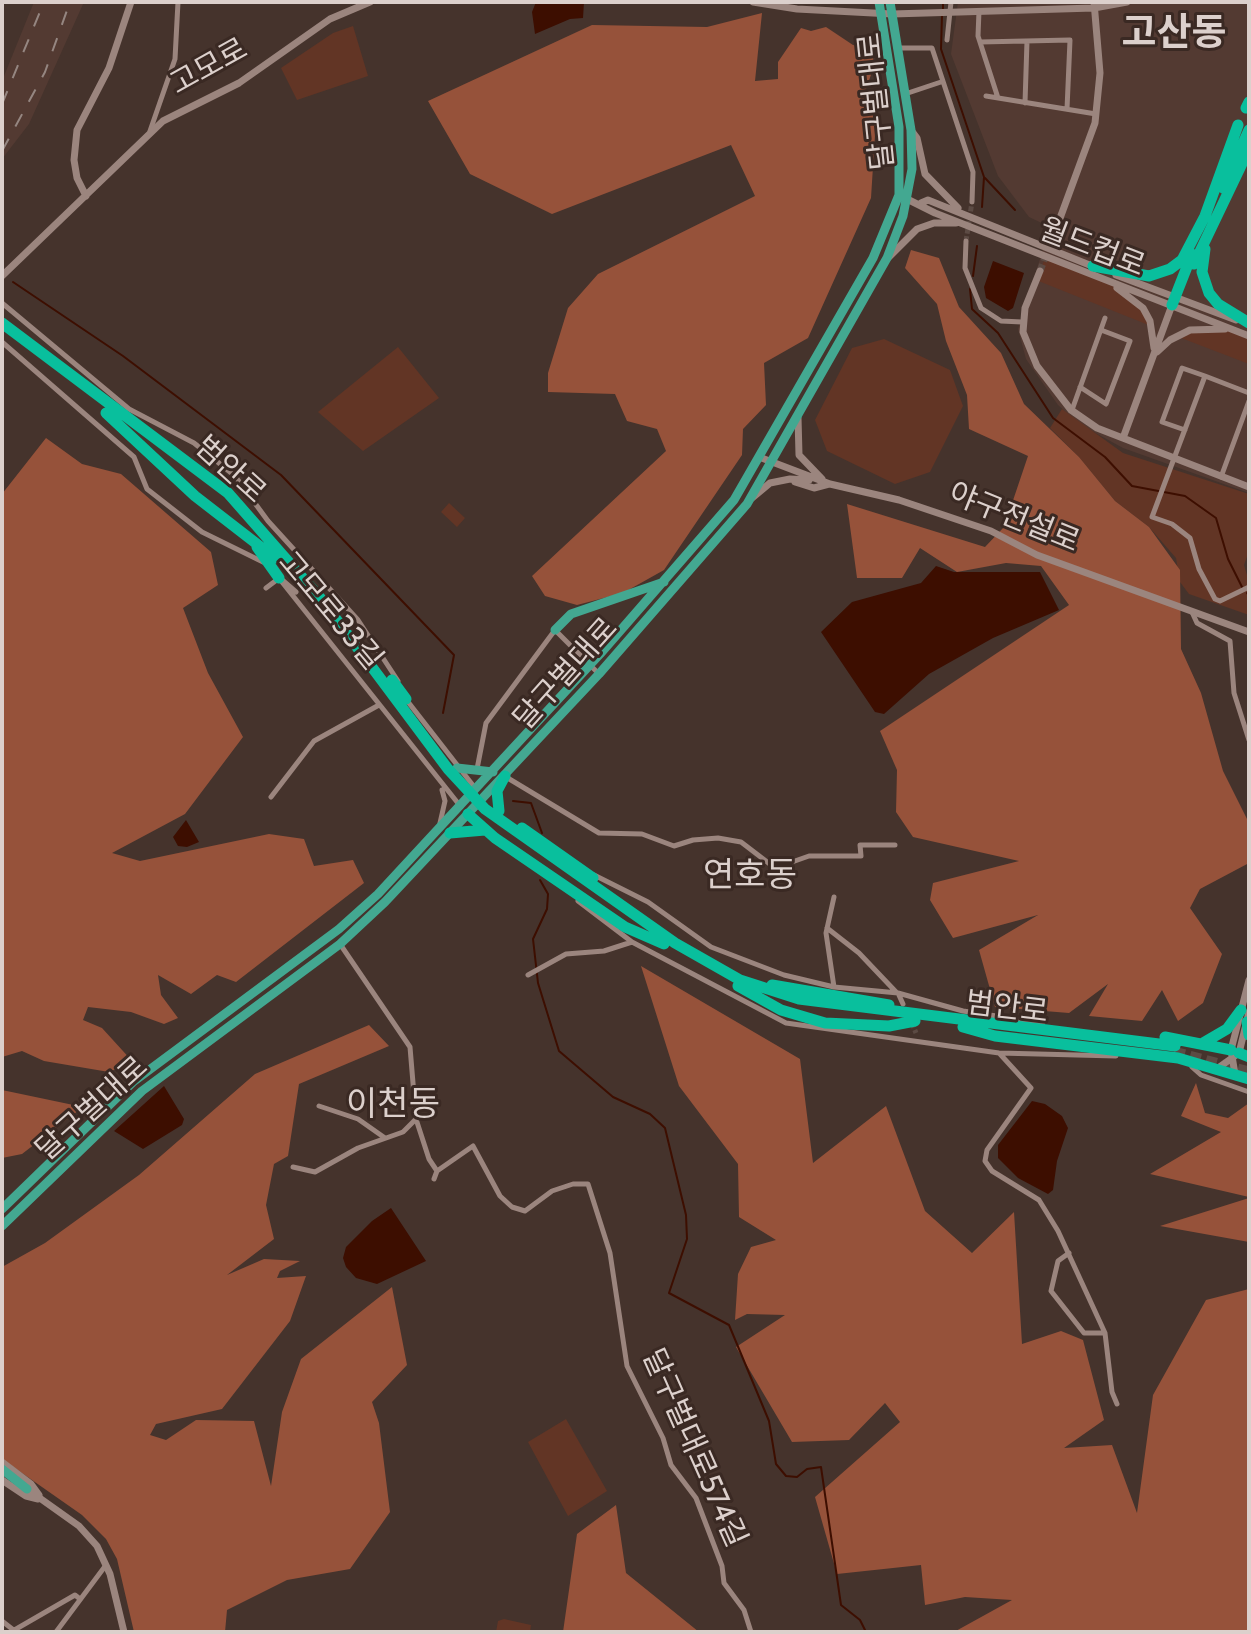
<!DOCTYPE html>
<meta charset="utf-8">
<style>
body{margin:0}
#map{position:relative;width:1251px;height:1634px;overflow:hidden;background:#45332c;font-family:Cabin,sans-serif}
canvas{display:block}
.frame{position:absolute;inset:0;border:4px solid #dcd0cc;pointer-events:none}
</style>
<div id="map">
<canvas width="1251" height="1634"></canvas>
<div class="frame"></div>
</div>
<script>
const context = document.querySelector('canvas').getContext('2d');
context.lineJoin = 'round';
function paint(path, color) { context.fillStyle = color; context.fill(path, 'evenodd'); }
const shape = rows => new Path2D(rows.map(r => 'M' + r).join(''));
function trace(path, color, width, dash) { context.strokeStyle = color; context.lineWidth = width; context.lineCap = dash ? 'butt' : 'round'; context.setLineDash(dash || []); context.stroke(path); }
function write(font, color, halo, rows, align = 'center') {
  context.font = font + ' Cabin,"Noto Sans KR",sans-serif'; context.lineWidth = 6; context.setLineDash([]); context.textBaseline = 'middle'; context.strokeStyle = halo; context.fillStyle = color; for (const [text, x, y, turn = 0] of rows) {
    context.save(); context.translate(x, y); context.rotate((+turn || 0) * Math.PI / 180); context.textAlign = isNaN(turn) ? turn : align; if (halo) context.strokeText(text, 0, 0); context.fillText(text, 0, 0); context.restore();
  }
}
paint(shape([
 [34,2,84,2,29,124,2,159,2,81],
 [958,2,1249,2,1249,493,1123,448,1079,424,1058,405,1026,359,1018,329,1050,227,1029,217,998,176,951,54]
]), '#533a32');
paint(shape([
 [353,26,368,76,297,100,281,68,333,33],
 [1046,256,1097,277,1134,298,1151,326,1036,280],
 [1190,330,1235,330,1249,336,1249,364,1176,336],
 [884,339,950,370,963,406,930,472,895,484,827,451,815,420,852,348],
 [398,347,439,398,363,451,318,412],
 [1062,409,1123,453,1249,494,1249,551,1244,565,1249,582,1249,615,1189,594,1180,582,1176,558,1149,527,1115,501,1079,457,1050,428],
 [449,503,465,518,457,527,441,512],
 [566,1419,607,1491,568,1516,528,1442],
 [504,1619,531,1625,530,1632,496,1632,498,1621]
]), '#623525');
paint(shape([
 [762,13,755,81,778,79,778,62,801,28,811,31,826,27,853,45,872,48,874,66,864,95,876,119,871,198,808,338,764,363,766,405,743,429,742,455,664,570,623,593,577,605,545,596,532,576,666,451,657,429,627,421,615,394,548,392,548,373,568,308,598,274,755,196,731,145,552,214,470,174,428,101,592,25,707,27],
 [911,250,939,258,959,307,1001,353,1024,404,1079,457,1115,501,1149,527,1180,570,1181,649,1201,693,1223,771,1248,821,1249,863,1200,889,1190,908,1222,954,1203,1003,1178,1021,1162,990,1142,1021,1089,1016,1108,984,1069,1013,995,1007,979,950,1038,915,953,938,930,900,933,883,1019,861,913,837,896,812,897,770,880,731,1069,605,1041,566,1006,563,957,572,920,548,902,578,857,578,847,504,985,547,1004,527,1028,456,969,429,967,395,946,341,937,304,905,268],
 [46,438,82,464,121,474,211,552,218,585,183,608,208,673,243,737,185,814,112,853,140,861,269,834,304,839,314,866,353,860,364,883,236,982,217,975,191,994,158,975,161,995,178,1018,164,1024,131,1012,88,1007,83,1020,102,1028,133,1062,109,1072,44,1061,22,1051,2,1057,2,494],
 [641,966,800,1059,813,1163,886,1106,925,1211,972,1253,1014,1212,1022,1344,1061,1331,1083,1340,1104,1420,1064,1448,1112,1445,1137,1513,1153,1395,1206,1300,1249,1289,1249,1632,954,1632,1012,1600,965,1597,925,1605,921,1565,837,1574,815,1497,900,1422,885,1403,849,1440,792,1442,736,1347,785,1315,747,1314,735,1320,738,1274,751,1247,776,1240,739,1217,738,1164,679,1086],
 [369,1025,389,1046,299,1084,288,1156,274,1164,266,1205,274,1239,227,1275,264,1259,300,1261,280,1271,277,1278,306,1276,290,1321,222,1409,156,1424,150,1435,166,1440,196,1420,254,1421,271,1486,282,1412,301,1359,392,1287,407,1365,372,1402,379,1423,390,1512,350,1569,287,1580,227,1610,225,1632,134,1632,117,1559,106,1539,82,1515,2,1459,2,1267,45,1243,139,1175,255,1074],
 [1196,1083,1205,1113,1228,1118,1249,1103,1249,1197,1150,1174,1221,1132,1181,1116],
 [2,1090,83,1107,22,1154,2,1158],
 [1249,1198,1249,1242,1160,1226],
 [616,1505,626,1573,699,1632,563,1632,577,1534]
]), '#96523a');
paint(shape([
 [536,2,584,2,583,18,570,19,535,34,532,12],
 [993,261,1024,273,1013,308,1008,311,986,298,984,287],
 [936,566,954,572,1040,572,1059,610,993,638,929,674,884,714,875,712,821,632,852,602,921,583],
 [186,820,199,842,187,847,178,846,173,837],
 [164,1086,184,1119,182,1125,143,1149,114,1131],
 [1032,1101,1045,1104,1062,1116,1068,1128,1057,1161,1053,1190,1048,1194,1018,1178,998,1158,998,1145],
 [391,1208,426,1261,377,1284,356,1278,346,1267,343,1258,346,1247,372,1221]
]), '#3d0e00');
trace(shape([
 [943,9,943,2],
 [942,15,941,49,984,177,982,207],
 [985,178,1015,210],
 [973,276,977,246],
 [13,282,123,356,281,475,454,655,443,713],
 [970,289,972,309,998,333,1053,418,1105,457,1132,486,1185,496,1216,518,1228,559,1242,587],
 [1247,593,1249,596],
 [1249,699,1249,723],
 [513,801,531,803,542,833],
 [540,880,548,894,547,909,533,939,538,983,559,1051,613,1097,650,1114,665,1128,686,1215,687,1239,669,1293,729,1325,769,1421,776,1464,786,1476,797,1477,807,1469,821,1467,841,1605,860,1620,866,1632]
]), '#3d0e00', 2);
trace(shape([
 [966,241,972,202],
 [912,1023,916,1033]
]), '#5c4b44', 5, [5, 2.5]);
trace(shape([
 [1040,271,1052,240]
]), '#5c4b44', 7, [7, 3.5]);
trace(shape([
 [1174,1052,1249,1072]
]), '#5c4b44', 11, [11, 5.5]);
trace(shape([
 [979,11,978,36,998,98],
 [947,40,951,2],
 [980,42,1070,40,1067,109],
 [898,48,932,48,973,172,972,202],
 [905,94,941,82],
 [986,96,1096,114],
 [1025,103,1027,41],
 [150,131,175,59,178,2],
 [966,241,965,268,981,308,1001,321,1022,322],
 [2,303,129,409,194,443,235,476,268,521,358,620,398,681],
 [2,342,134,457,147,489,202,532,263,562],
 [1080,387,1106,404,1130,341,1101,330],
 [1249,393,1205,376,1152,517,1172,524,1190,538,1199,569,1215,599,1220,601,1249,587],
 [1072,410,1105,318],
 [1185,430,1162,422,1182,368,1205,376],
 [1221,477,1249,401],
 [278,577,461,807],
 [280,578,296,592],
 [266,588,278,579],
 [1192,612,1197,623,1230,641,1234,693,1249,740],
 [405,698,475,788],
 [477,769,486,723,555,630,599,674],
 [506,777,599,833,642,834,674,846,693,840,718,838,741,842,775,868,809,856,861,856,860,845,895,845],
 [271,797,314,741,379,705],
 [440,823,445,801,442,790],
 [594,875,648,902,711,947,784,975,834,987,898,993],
 [578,901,632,942],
 [827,928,859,953,897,993],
 [340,944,410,1047,416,1119,429,1159,437,1171,434,1179],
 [528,975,566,954,604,951,632,942,786,1023,999,1053,1116,1056],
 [834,987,826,933,834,897],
 [903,1004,898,993,963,1011,1043,1023],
 [1000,1054,1031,1088,987,1150,985,1161,992,1171,1039,1200,1058,1231,1105,1333,1112,1392,1117,1404],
 [1192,1067,1201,1075,1249,1092],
 [319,1106,358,1119,385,1138],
 [293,1167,315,1172,358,1148,403,1132,416,1119],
 [437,1171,473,1146,500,1196,512,1207,525,1211,552,1191,573,1184,588,1184,610,1253,627,1366,663,1438,671,1465,696,1498,722,1566,724,1583,744,1610,751,1632],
 [1069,1253,1058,1261,1051,1291,1084,1333,1104,1333],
 [2,1621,16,1632],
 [11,1632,75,1595,80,1599],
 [56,1632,106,1565]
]), '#9b857e', 5);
trace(shape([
 [753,2,797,9,892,14,1094,8,1127,2],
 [911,130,917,138,925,174,958,208],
 [86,196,77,178,74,160,77,130,109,68,131,2],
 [903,197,935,213,1249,336],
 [921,203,928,200,1097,268],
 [1052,240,1095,123,1100,73,1094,2],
 [889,257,917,229,934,223,956,223],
 [1040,271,1025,308,1023,332,1037,366,1071,410,1097,428,1249,487],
 [1116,275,1236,320],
 [2,276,163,121,239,83,330,19,370,2],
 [1117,288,1143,308,1150,321,1154,348],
 [1157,352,1170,340,1190,330,1225,329],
 [798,417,799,455,822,479],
 [1123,438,1172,305],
 [759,457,830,484,899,500,991,531,1037,555,1249,632],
 [795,482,814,488,829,484],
 [752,498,770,483,790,479,809,480],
 [1218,1068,1239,1053,1249,1012],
 [1235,1074,1231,1050,1249,980],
 [2,1462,31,1484,39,1495],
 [2,1480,26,1496,38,1499],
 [27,1489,79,1526,97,1546,110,1574,124,1632]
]), '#9b857e', 7);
trace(shape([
 [555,630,571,614,664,582],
 [457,768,493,772],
 [2,1209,133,1082,339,929,378,894,600,654,734,500,873,258,899,195,899,127,879,2],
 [2,1226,142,1091,340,944,385,902,599,674,747,504,887,258,903,216,912,169,911,130,890,2],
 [2,1469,27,1489]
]), '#43a891', 9);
trace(shape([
 [1246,108,1249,102],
 [1223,188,1249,130],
 [1205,249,1202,272,1209,293,1218,304,1249,323],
 [1194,264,1249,149],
 [1093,266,1149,276,1170,269,1182,260,1205,216,1238,125],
 [1172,305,1192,254],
 [2,323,228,493,321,599,448,769,485,809,675,943,740,980,799,999,1175,1046],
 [106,413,195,496,275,558],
 [257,547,279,578],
 [392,680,406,699],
 [499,811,497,791,505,776],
 [468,814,495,838,625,927,664,944],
 [522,828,593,878],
 [450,833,485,830],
 [772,985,889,1005],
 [738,986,781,1010,825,1023,889,1026,915,1021],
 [1247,1022,1249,1035],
 [963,1027,995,1036,1178,1058,1249,1079],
 [1165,1037,1231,1050],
 [1203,1043,1227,1029,1241,1010],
 [1239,1053,1249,1057]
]), '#09bf9d', 11);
trace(shape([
 [2,104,44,2],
 [2,151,45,72,70,2]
]), '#958681', 2, [14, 14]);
write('30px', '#dcd0cc', '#3a2923', [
 ["고모로",209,67,-29],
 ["달구벌대로",877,101,-96],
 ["월드컵로",1092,248,21],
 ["범안로",230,470,42],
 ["야구전설로",1014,518,22],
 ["고모로33길",330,611,50],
 ["달구벌대로",566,674,-48],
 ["범안로",1007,1008,7],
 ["달구벌대로",92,1109,-42],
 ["달구벌대로574길",694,1448,66]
]);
write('34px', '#dcd0cc', '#3a2923', [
 ["연호동",750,876],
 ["이천동",393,1105]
]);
write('bold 38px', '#dcd0cc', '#3a2923', [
 ["고산동",1174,34]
]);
</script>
